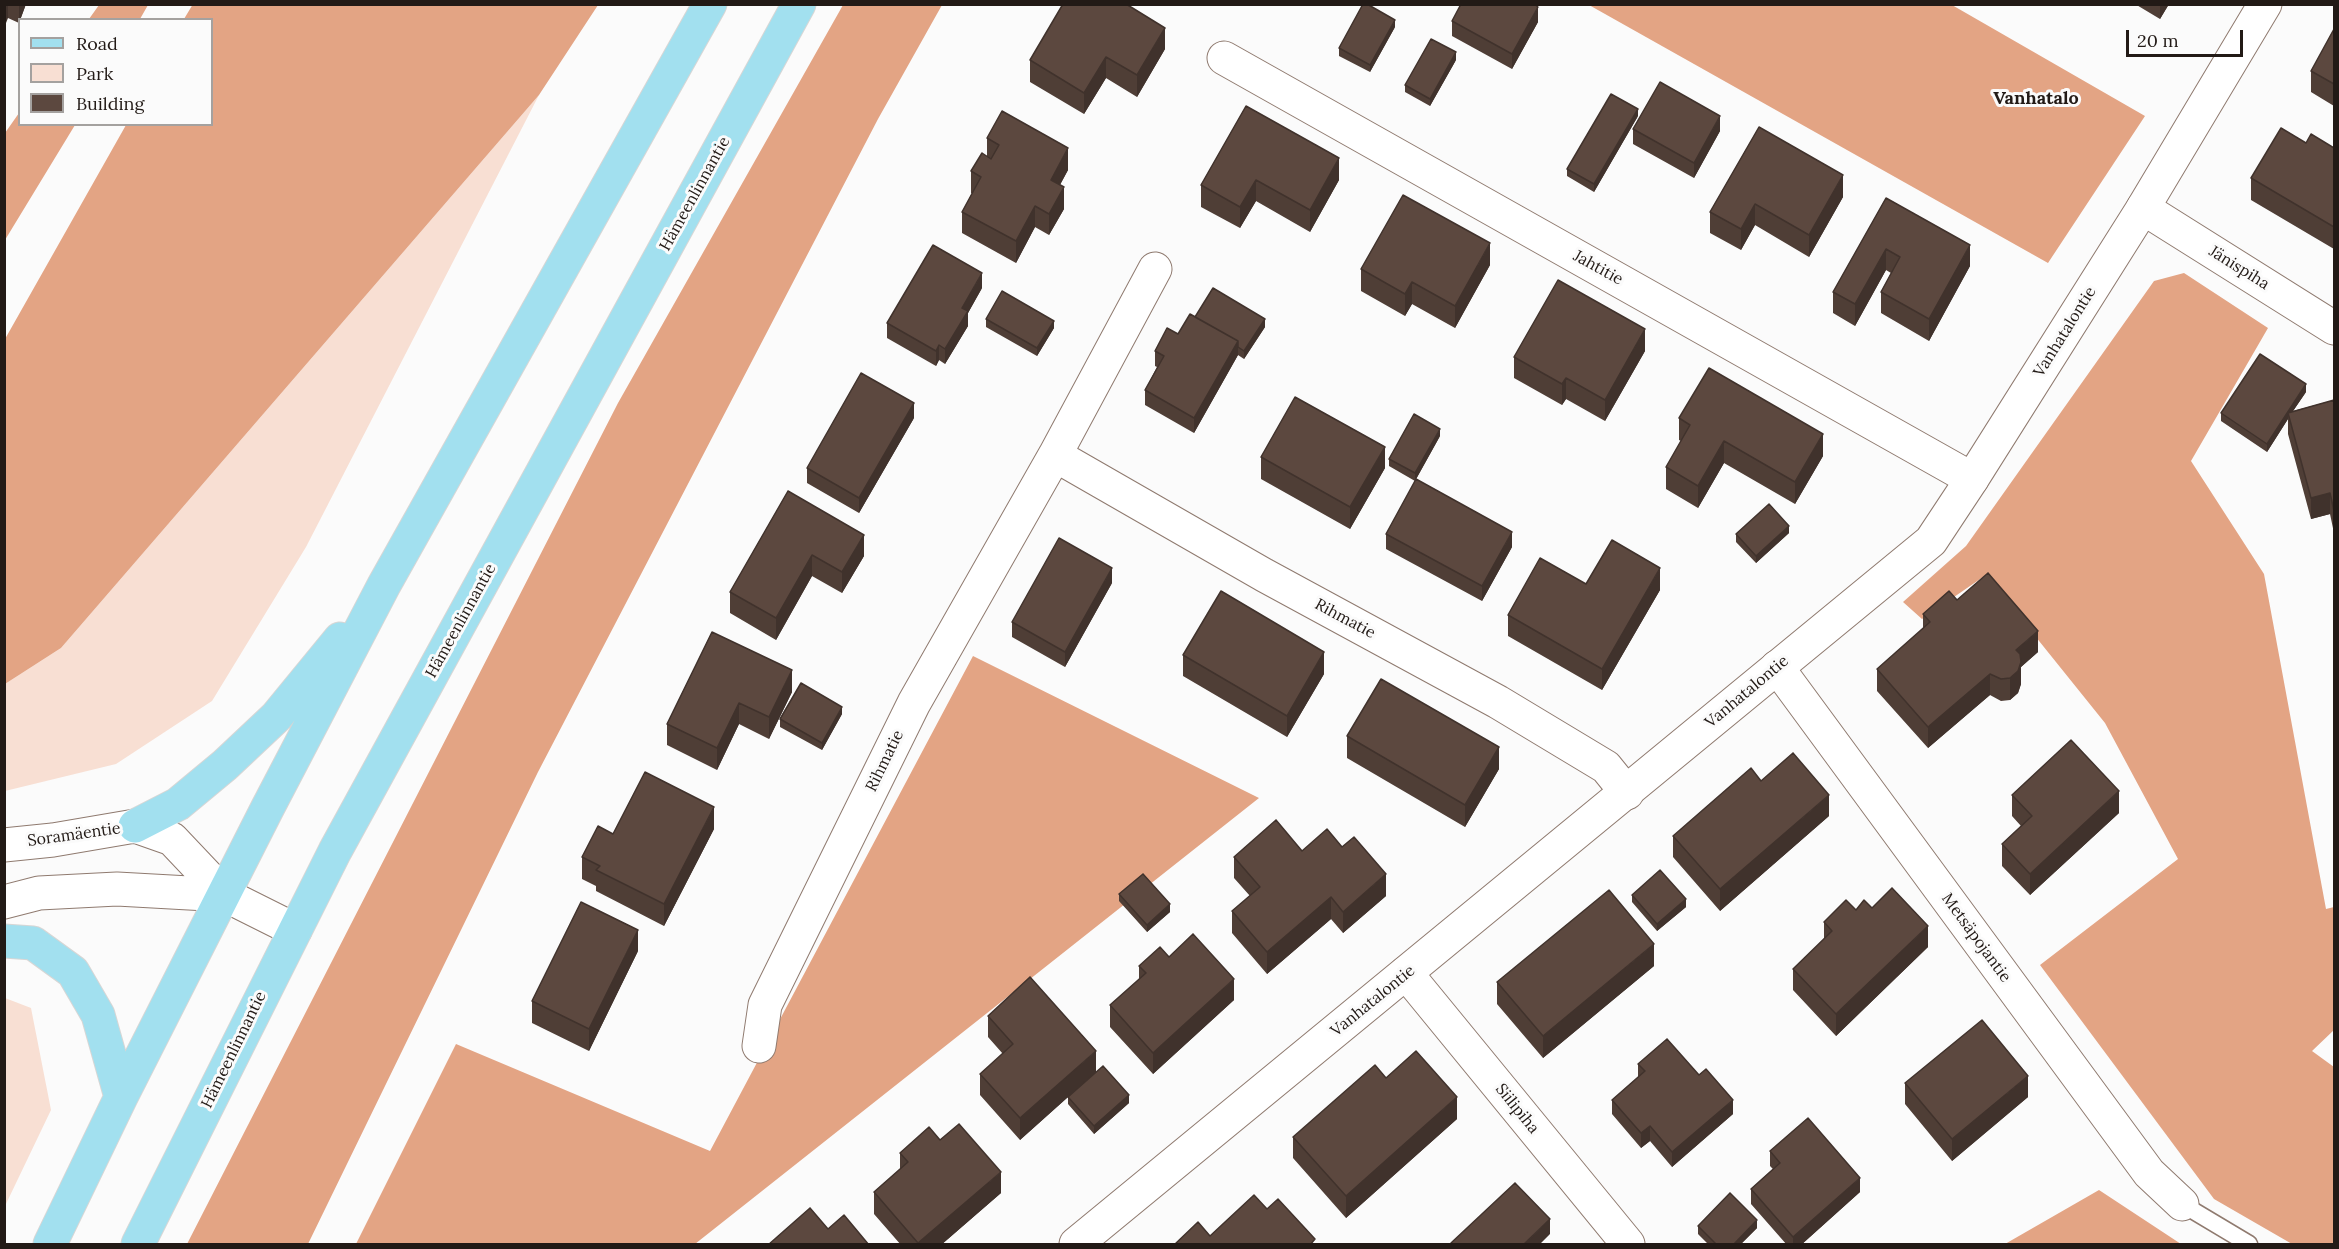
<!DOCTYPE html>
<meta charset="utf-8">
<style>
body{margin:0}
#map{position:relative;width:2339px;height:1249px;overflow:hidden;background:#fbfbfb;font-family:Lora,serif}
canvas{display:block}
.frame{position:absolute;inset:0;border:6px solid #221a16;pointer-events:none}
.legend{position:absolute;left:18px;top:18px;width:195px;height:108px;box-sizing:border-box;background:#fbfbfb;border:2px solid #a4a19f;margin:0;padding:8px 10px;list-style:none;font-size:18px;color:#221a16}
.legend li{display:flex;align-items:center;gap:12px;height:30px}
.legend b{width:30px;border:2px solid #a4a19f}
.scale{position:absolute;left:2126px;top:30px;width:117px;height:27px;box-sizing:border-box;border:3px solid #221a16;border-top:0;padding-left:8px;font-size:18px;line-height:21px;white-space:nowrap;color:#221a16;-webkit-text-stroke:4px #fbfbfb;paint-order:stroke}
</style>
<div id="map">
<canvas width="2339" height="1249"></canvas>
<div class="frame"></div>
<ul class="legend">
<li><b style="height:8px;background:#a2e0ef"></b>Road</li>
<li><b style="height:16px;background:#f8dfd3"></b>Park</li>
<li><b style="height:16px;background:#5c483f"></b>Building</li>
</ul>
<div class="scale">20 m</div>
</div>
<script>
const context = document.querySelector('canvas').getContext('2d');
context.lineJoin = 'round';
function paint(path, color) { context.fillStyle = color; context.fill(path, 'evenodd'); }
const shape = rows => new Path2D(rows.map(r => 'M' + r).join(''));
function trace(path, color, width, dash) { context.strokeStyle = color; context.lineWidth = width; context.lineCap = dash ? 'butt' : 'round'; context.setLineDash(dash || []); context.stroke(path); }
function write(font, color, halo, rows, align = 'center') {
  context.font = font + ' Lora,serif'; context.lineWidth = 6; context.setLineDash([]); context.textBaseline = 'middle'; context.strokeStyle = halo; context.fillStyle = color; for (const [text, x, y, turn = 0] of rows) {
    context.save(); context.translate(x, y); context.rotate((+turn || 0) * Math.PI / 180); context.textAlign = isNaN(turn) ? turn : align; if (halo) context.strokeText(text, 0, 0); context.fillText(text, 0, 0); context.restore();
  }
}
paint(shape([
 [539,95,306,547,212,701,116,764,5,791,5,684,61,648],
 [5,998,31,1008,51,1110,5,1206]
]), '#f8dfd3');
paint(shape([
 [193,4,598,5,539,95,61,648,5,684,5,339,126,125,212,124,212,20,184,19],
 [99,5,99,4,148,5,140,19,89,19],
 [843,5,942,5,878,119,538,772,308,1244,187,1244,618,403],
 [1589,5,1952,5,2145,116,2048,263],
 [19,113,20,124,75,125,5,240,5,133],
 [2184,273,2268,328,2191,461,2264,574,2326,909,2334,907,2334,1030,2312,1051,2334,1067,2334,1244,2292,1244,2214,1199,2040,965,2178,859,2105,723,1986,575,1922,619,1903,602,1966,546,2154,281],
 [973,656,1259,798,695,1244,356,1244,456,1044,710,1151],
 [2099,1190,2181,1244,2005,1244]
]), '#e3a484');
const lane = shape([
 [2182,1204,2249,1244]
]);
const street = shape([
 [1224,58,1972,479],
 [2143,208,2334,328],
 [1155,269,1055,455,1264,575,1498,702,1606,767,1627,793],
 [1777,667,2149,1173,2182,1204],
 [1406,973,1628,1244],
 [759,1046,765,1005,914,703,1055,455]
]);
const secondary = shape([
 [4,845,53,840,135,826,172,839,225,895,295,930],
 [4,902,39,893,117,889,225,895],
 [1076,1244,1931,541,1972,479,2143,208,2265,4]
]);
const primary = shape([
 [135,826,178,804,225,765,276,717,340,639],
 [4,941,33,943,73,972,98,1015,121,1097],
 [50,1244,121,1097,267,809,384,585,710,4],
 [138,1244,335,851,799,4]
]);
trace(lane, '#8f7a6f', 19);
trace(street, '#8f7a6f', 35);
trace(secondary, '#8f7a6f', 35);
trace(primary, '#d7d6d5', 35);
trace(lane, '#fff', 16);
trace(street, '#fff', 33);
trace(secondary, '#fff', 33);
trace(primary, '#a2e0ef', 33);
paint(shape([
 [4,4,26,4,19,23,8,18],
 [2135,4,2169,4,2160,19],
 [1452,21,1538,22,1512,69,1452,36],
 [1395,27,1370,72,1339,56,1339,48],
 [2334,29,2334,106,2311,92,2311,71],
 [1165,49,1137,97,1106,78,1084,114,1030,82,1030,60],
 [1456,60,1430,106,1405,92,1405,85],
 [1246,106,1339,180,1310,232,1256,201,1240,228,1201,207,1201,185],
 [1638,116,1594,192,1567,176,1567,169],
 [1759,127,1843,197,1809,257,1755,225,1741,250,1710,233,1710,212],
 [1633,129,1720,131,1694,178,1633,144],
 [987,138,1068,170,1060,185,1064,209,1049,235,1035,227,1016,263,962,233,962,212,972,193,971,193,971,171,987,156],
 [2334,148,2334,249,2251,200,2251,178],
 [1886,198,1970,266,1929,341,1881,313,1881,292,1891,273,1886,270,1855,326,1833,313,1833,292],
 [1490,265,1455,328,1412,304,1405,316,1361,291,1361,269],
 [982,288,968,313,968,326,945,364,939,360,936,366,887,338,887,323],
 [1195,317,1265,327,1244,359,1238,355,1194,433,1145,405,1145,390,1157,367,1155,366,1155,351,1178,334],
 [986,319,1054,328,1037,356,986,327],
 [1645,351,1605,421,1566,399,1562,405,1514,378,1514,357],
 [2306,392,2293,411,2334,400,2334,533,2330,514,2311,519,2288,434,2288,419,2267,452,2221,421,2221,413],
 [914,418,859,513,807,483,807,468],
 [1679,418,1823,456,1795,504,1724,463,1698,508,1666,489,1666,467,1681,441,1679,440],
 [1440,436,1415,481,1389,466,1389,459],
 [1261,457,1385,468,1350,529,1261,479],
 [788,491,864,556,842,593,812,576,776,640,730,613,730,592],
 [1789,533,1756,563,1736,542,1736,534],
 [1386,534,1512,547,1482,601,1386,549],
 [1112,583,1065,667,1012,637,1012,622],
 [1586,584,1660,590,1602,690,1508,636,1508,615],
 [1957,600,2038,652,2021,667,2021,684,2018,693,2010,700,2001,701,1990,695,1928,748,1877,691,1877,669,1923,629,1923,614],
 [712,632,792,692,769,739,739,724,717,770,667,745,667,724],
 [1183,655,1324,674,1287,737,1183,676],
 [842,714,822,750,780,727,780,719],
 [1347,736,1499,769,1465,827,1347,758],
 [2012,795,2119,813,2030,895,2002,866,2002,844,2021,826,2012,816],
 [1829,816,1720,911,1673,857,1673,836],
 [714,829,664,926,596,891,596,886,582,879,582,857,613,834],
 [1302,851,1386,896,1343,933,1331,919,1267,974,1232,933,1232,911,1250,896,1234,878,1234,857],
 [1119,894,1170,912,1147,932,1119,901],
 [1632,895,1686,907,1657,931,1632,902],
 [1856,910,1928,947,1836,1036,1793,990,1793,969,1824,940,1824,922],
 [638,951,589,1051,532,1023,532,1001],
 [1169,957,1234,1000,1153,1074,1110,1027,1110,1005,1139,979,1139,966],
 [1654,966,1543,1058,1497,1004,1497,982],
 [988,1016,1096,1072,1129,1103,1094,1134,1068,1104,1068,1097,1020,1140,980,1095,980,1074,1003,1054,988,1037],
 [1638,1064,1699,1075,1733,1114,1672,1167,1650,1141,1641,1148,1612,1114,1612,1100,1638,1077],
 [1386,1078,1457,1119,1346,1218,1293,1158,1293,1137],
 [1905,1083,2028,1097,1952,1161,1905,1104],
 [940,1140,1001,1193,941,1245,901,1245,874,1214,874,1192,900,1169,900,1153],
 [1770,1151,1860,1192,1801,1245,1787,1245,1751,1204,1751,1189,1773,1169,1770,1166],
 [1698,1226,1757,1228,1740,1245,1709,1245,1698,1234]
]), '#4f3e36');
paint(shape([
 [4,4,8,4,8,18,4,28],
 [19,4,26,4,19,23],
 [2160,4,2169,4,2160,19],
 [1538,7,1538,22,1512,69,1512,54],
 [1395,20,1395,27,1370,72,1370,65],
 [1165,28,1165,49,1137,97,1137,75],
 [1456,52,1456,60,1430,106,1430,99],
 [1106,57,1106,78,1084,114,1084,93],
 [1638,109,1638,116,1594,192,1594,184],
 [1720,116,1720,131,1694,178,1694,163],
 [1068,148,1068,170,1051,201,1051,180],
 [1339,158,1339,180,1310,232,1310,210],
 [1843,175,1843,197,1809,257,1809,235],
 [1256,180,1256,201,1240,228,1240,207],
 [1064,187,1064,209,1049,235,1049,214],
 [1755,204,1755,225,1741,250,1741,229],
 [1035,206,1035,227,1016,263,1016,241],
 [1490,243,1490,265,1455,328,1455,306],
 [1970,245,1970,266,1929,341,1929,319],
 [1886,249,1886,270,1855,326,1855,304],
 [982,273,982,288,968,313,968,326,945,364,945,349,962,308],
 [1412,282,1412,304,1405,316,1405,294],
 [1265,319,1265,327,1244,359,1244,351],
 [1054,321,1054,328,1037,356,1037,348],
 [1645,329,1645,351,1605,421,1605,400],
 [1238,341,1238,355,1194,433,1194,418],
 [939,345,939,360,936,366,936,351],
 [1566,378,1566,399,1562,405,1562,384],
 [2306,384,2306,392,2289,417,2288,413,2288,419,2267,452,2267,444],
 [914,403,914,418,859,513,859,498],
 [1440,429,1440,436,1415,481,1415,473],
 [1823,434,1823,456,1795,504,1795,482],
 [1724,441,1724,463,1698,508,1698,486],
 [1385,447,1385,468,1350,529,1350,507],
 [2330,493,2330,514,2311,519,2311,498],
 [1789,526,1789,533,1756,563,1756,556],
 [1512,532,1512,547,1482,601,1482,586],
 [864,535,864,556,842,593,842,572],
 [812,555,812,576,776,640,776,618],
 [1112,568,1112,583,1065,667,1065,652],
 [1660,568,1660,590,1602,690,1602,669],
 [2038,631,2038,652,2021,667,2021,684,2018,693,2010,700,2010,678,2016,650],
 [1324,652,1324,674,1287,737,1287,716],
 [792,670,792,692,769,739,769,717],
 [1990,674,1990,695,1928,748,1928,727],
 [739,703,739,724,717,770,717,748],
 [842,707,842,714,822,750,822,743],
 [1499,747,1499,769,1465,827,1465,805],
 [2119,791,2119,813,2030,895,2030,874],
 [1829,795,1829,816,1720,911,1720,889],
 [714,807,714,829,664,926,664,904],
 [1386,874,1386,896,1343,933,1343,912],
 [1331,897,1331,919,1267,974,1267,952],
 [1686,899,1686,907,1657,931,1657,924],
 [1170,904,1170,912,1147,932,1147,925],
 [1928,926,1928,947,1836,1036,1836,1014],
 [638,930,638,951,589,1051,589,1029],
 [1654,944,1654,966,1543,1058,1543,1036],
 [1234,979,1234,1000,1153,1074,1153,1053],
 [1096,1051,1096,1072,1020,1140,1020,1118],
 [2028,1076,2028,1097,1952,1161,1952,1139],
 [1129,1095,1129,1103,1094,1134,1094,1126],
 [1457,1097,1457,1119,1346,1218,1346,1196],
 [1733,1100,1733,1114,1672,1167,1672,1152],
 [1650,1126,1650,1141,1641,1148,1641,1133],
 [1001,1172,1001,1193,941,1245,918,1245,918,1243],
 [1860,1178,1860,1192,1801,1245,1793,1245,1793,1237],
 [1550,1219,1550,1234,1539,1245,1523,1245],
 [1757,1220,1757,1228,1740,1245,1733,1245]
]), '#40322c');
const building = shape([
 [1063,4,1126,4,1165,28,1137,75,1106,57,1084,93,1030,60,1063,4],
 [1363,4,1367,4,1395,20,1370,65,1339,48,1363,4],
 [1461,4,1534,4,1538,7,1512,54,1452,21,1461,4],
 [2334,29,2334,84,2311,71,2334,29],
 [1431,39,1456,52,1430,99,1405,85,1431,39],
 [1660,82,1720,116,1694,163,1633,129,1660,82],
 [1611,94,1638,109,1594,184,1567,169,1611,94],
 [1246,106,1339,158,1310,210,1256,180,1240,207,1201,185,1246,106],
 [1002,111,1068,148,1051,180,1064,187,1049,214,1035,206,1016,241,962,212,981,177,971,171,982,153,991,159,999,145,987,138,1002,111],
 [1759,127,1843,175,1809,235,1755,204,1741,229,1710,212,1759,127],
 [2281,128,2306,143,2311,134,2334,148,2334,227,2251,178,2281,128],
 [1403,195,1490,243,1455,306,1412,282,1405,294,1361,269,1403,195],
 [1886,198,1970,245,1929,319,1881,292,1900,257,1886,249,1855,304,1833,292,1886,198],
 [933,245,982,273,962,308,968,311,945,349,939,345,936,351,887,323,933,245],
 [1558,280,1645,329,1605,400,1566,378,1562,384,1514,357,1558,280],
 [1213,288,1265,319,1244,351,1238,347,1238,341,1195,317,1213,288],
 [1002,291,1054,321,1037,348,986,319,1002,291],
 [1190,314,1238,341,1194,418,1145,390,1164,356,1155,351,1167,328,1178,334,1190,314],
 [2260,354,2306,384,2267,444,2221,413,2260,354],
 [1709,368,1823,434,1795,482,1724,441,1698,486,1666,467,1690,425,1679,418,1709,368],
 [861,373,914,403,859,498,807,468,861,373],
 [1295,397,1385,447,1350,507,1261,457,1295,397],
 [2334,400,2334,511,2330,493,2311,498,2288,413,2334,400],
 [1414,414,1440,429,1415,473,1389,459,1414,414],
 [1416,479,1512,532,1482,586,1386,534,1416,479],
 [788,491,864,535,842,572,812,555,776,618,730,592,788,491],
 [1769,504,1789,526,1756,556,1736,534,1769,504],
 [1059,538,1112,568,1065,652,1012,622,1059,538],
 [1612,540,1660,568,1602,669,1508,615,1540,558,1586,584,1612,540],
 [1988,573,2038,631,2016,650,2020,654,2021,662,2018,671,2010,678,2001,679,1990,674,1928,727,1877,669,1930,622,1923,614,1949,591,1957,600,1988,573],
 [1221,591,1324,652,1287,716,1183,655,1221,591],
 [712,632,792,670,769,717,739,703,717,748,667,724,712,632],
 [1381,679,1499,747,1465,805,1347,736,1381,679],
 [801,683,842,707,822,743,780,719,801,683],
 [2071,740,2119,791,2030,874,2002,844,2032,816,2012,795,2071,740],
 [1793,753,1829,795,1720,889,1673,836,1751,768,1761,781,1793,753],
 [645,772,714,807,664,904,596,870,600,866,582,857,598,826,613,834,645,772],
 [1276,820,1302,851,1327,829,1342,847,1354,837,1386,874,1343,912,1331,897,1267,952,1232,911,1260,887,1234,857,1276,820],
 [1660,870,1686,899,1657,924,1632,895,1660,870],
 [1143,874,1170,904,1147,925,1119,894,1143,874],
 [1892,888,1928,926,1836,1014,1793,969,1832,931,1824,922,1846,900,1856,910,1864,900,1872,908,1892,888],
 [1609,890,1654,944,1543,1036,1497,982,1609,890],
 [581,902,638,930,589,1029,532,1001,581,902],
 [1193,934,1234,979,1153,1053,1110,1005,1146,973,1139,966,1160,947,1169,957,1193,934],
 [1030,977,1096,1051,1020,1118,980,1074,1013,1044,988,1016,1030,977],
 [1982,1020,2028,1076,1952,1139,1905,1083,1982,1020],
 [1667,1039,1699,1075,1706,1069,1733,1100,1672,1152,1650,1126,1641,1133,1612,1100,1645,1071,1638,1064,1667,1039],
 [1416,1051,1457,1097,1346,1196,1293,1137,1375,1065,1386,1078,1416,1051],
 [1103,1066,1129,1095,1094,1126,1068,1097,1103,1066],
 [1808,1118,1860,1178,1793,1237,1751,1189,1780,1163,1770,1151,1808,1118],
 [959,1124,1001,1172,918,1243,874,1192,908,1162,900,1153,929,1127,940,1140,959,1124],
 [1515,1183,1550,1219,1523,1245,1453,1245,1451,1243,1515,1183],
 [1730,1193,1757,1220,1733,1245,1717,1245,1698,1226,1730,1193],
 [1254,1195,1267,1209,1278,1199,1315,1239,1310,1245,1174,1245,1198,1222,1210,1236,1254,1195],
 [810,1208,828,1229,844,1215,869,1245,768,1245,810,1208]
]);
paint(building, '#5c483f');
trace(building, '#40322c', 1.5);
write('16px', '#221a16', '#fbfbfb', [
 ["Hämeenlinnantie",695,194,-61],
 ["Jahtitie",1598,268,29],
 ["Jänispiha",2239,268,32],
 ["Vanhatalontie",2065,332,-58],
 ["Rihmatie",1345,619,28],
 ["Hämeenlinnantie",461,621,-61],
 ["Vanhatalontie",1747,692,-40],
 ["Rihmatie",885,761,-64],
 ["Soramäentie",74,835,-8],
 ["Metsäpojantie",1976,938,54],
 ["Vanhatalontie",1373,1001,-39],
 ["Hämeenlinnantie",234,1050,-64],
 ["Siilipiha",1517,1109,51]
]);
write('bold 18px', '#221a16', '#fbfbfb', [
 ["Vanhatalo",2036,99]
]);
</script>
